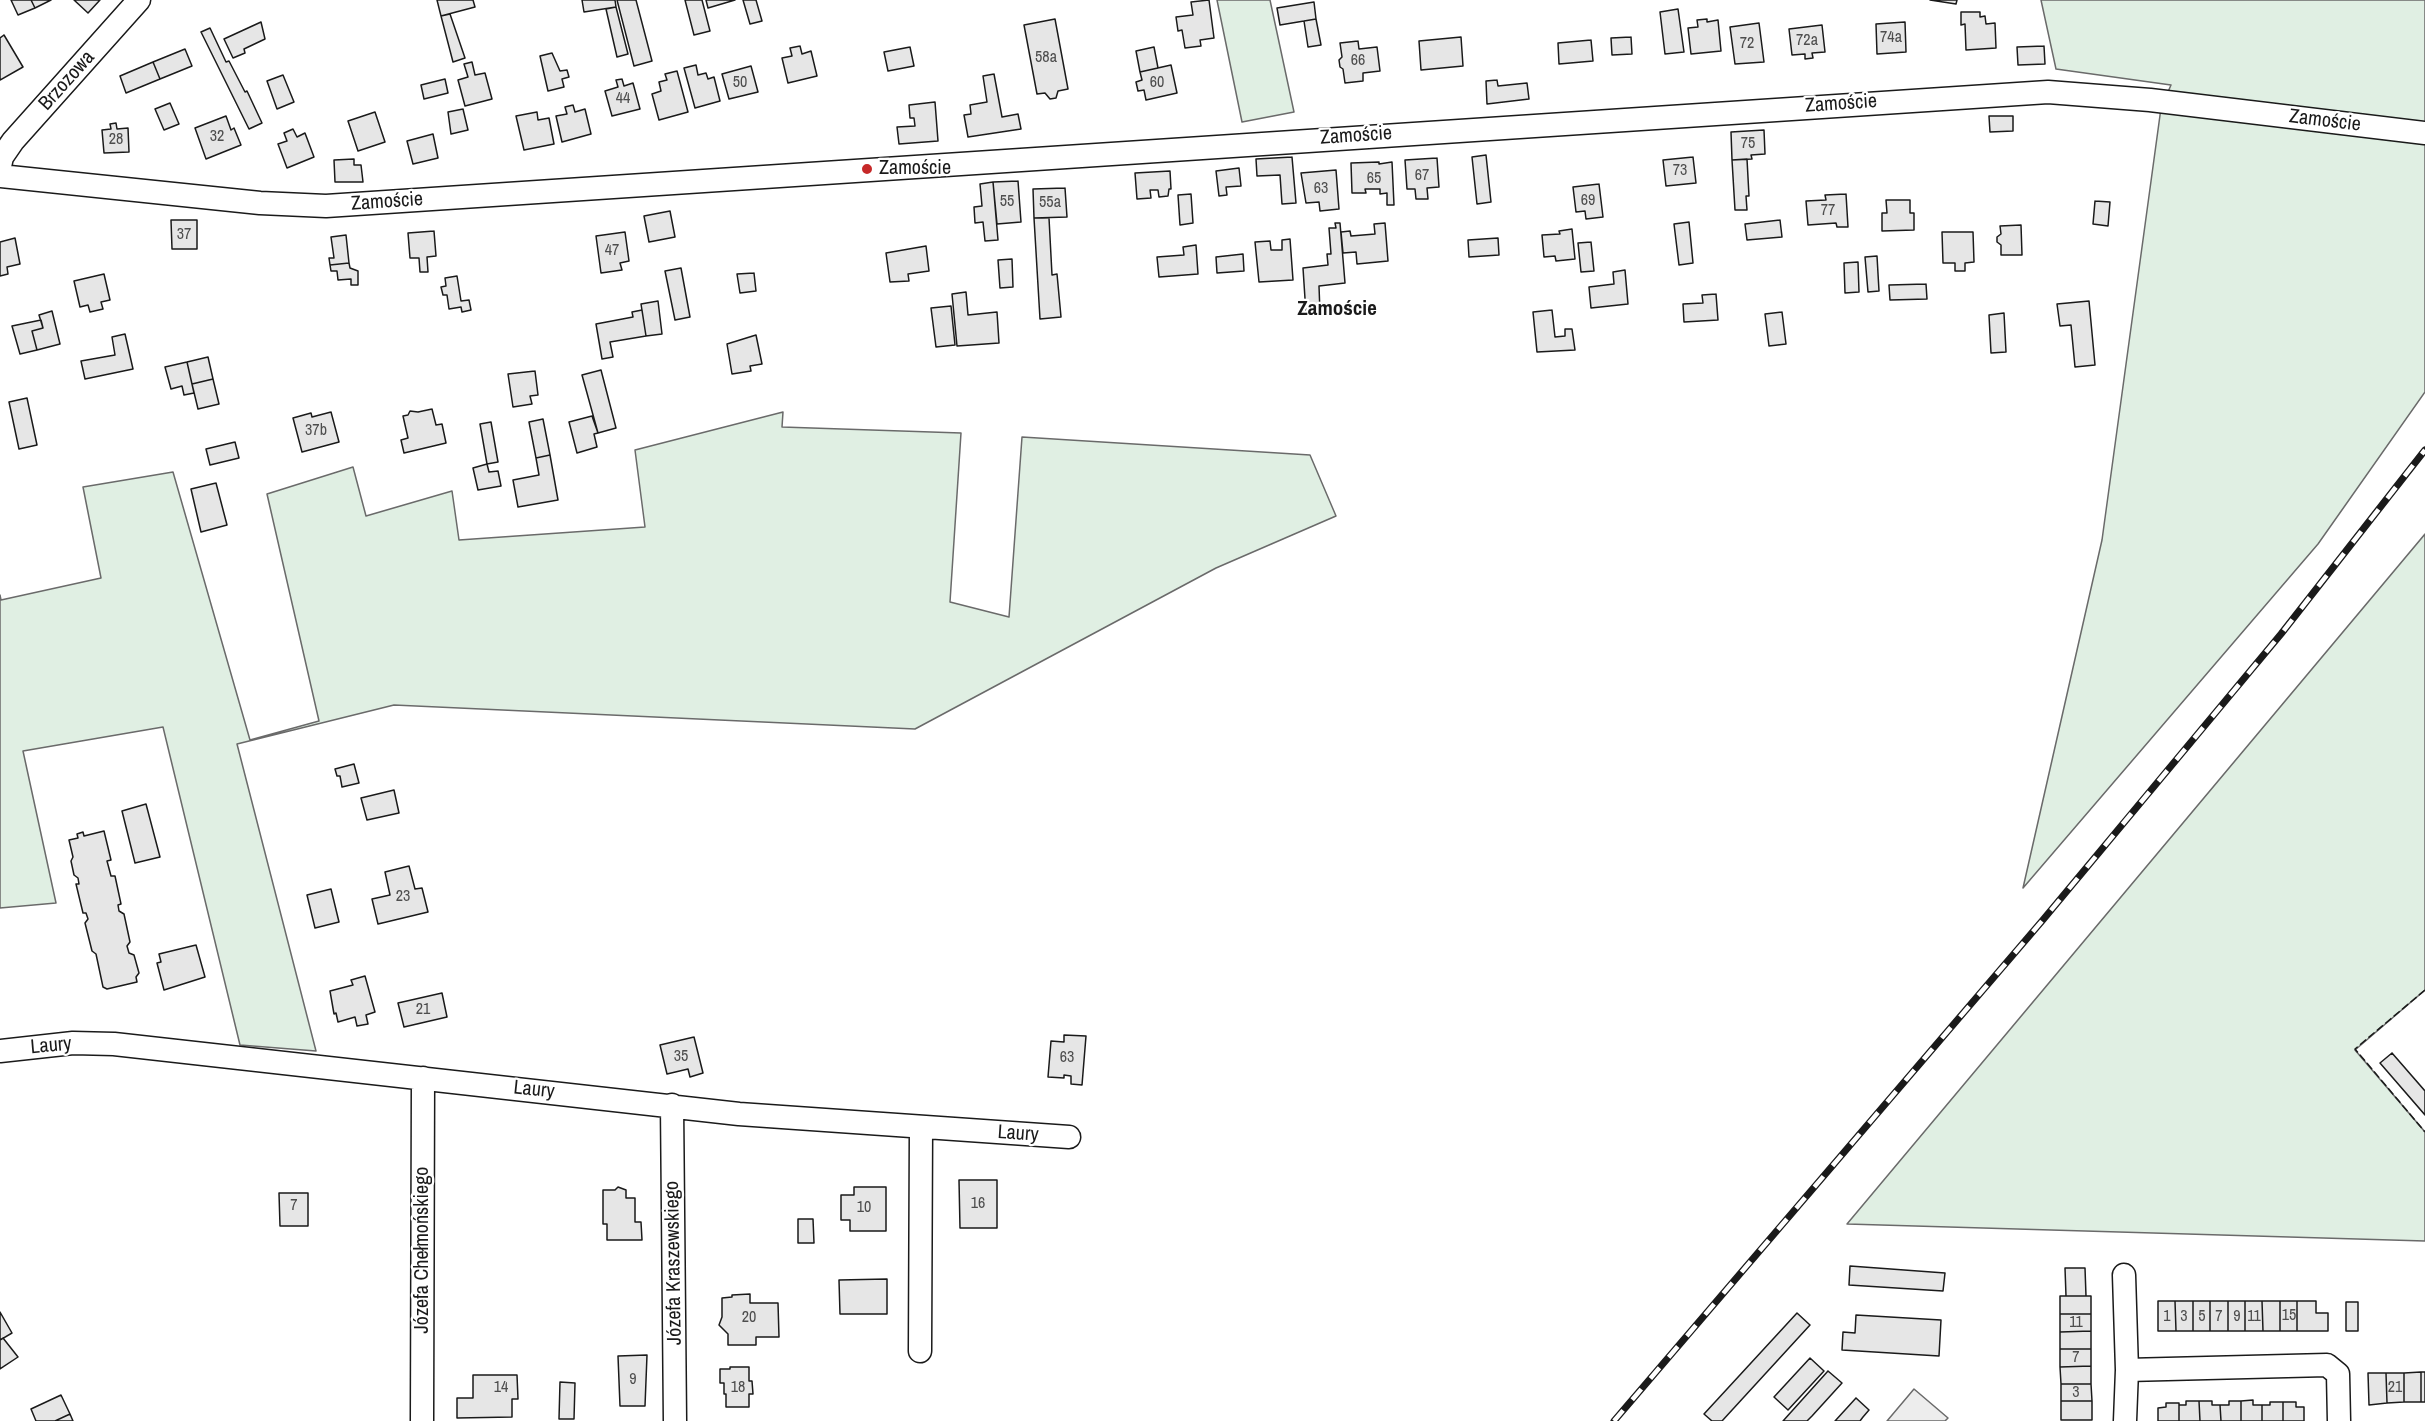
<!DOCTYPE html>
<meta charset="utf-8">
<style>
body{margin:0}
canvas{display:block;background:#fff}
</style>
<canvas width="2425" height="1421"></canvas>
<script>
const context = document.querySelector('canvas').getContext('2d');
context.lineJoin = 'round';
function paint(path, color) { context.fillStyle = color; context.fill(path, 'evenodd'); }
const shape = rows => new Path2D(rows.map(r => 'M' + r).join(''));
function trace(path, color, width, dash) { context.strokeStyle = color; context.lineWidth = width; context.lineCap = dash ? 'butt' : 'round'; context.setLineDash(dash || []); context.stroke(path); }
function write(font, color, halo, rows, align = 'center') {
  context.font = font + ' "Archivo Narrow",sans-serif'; context.lineWidth = 4.5; context.setLineDash([]); context.textBaseline = 'middle'; context.strokeStyle = halo; context.fillStyle = color; for (const [text, x, y, turn = 0] of rows) {
    context.save(); context.translate(x, y); context.rotate((+turn || 0) * Math.PI / 180); context.textAlign = isNaN(turn) ? turn : align; if (halo) context.strokeText(text, 0, 0); context.fillText(text, 0, 0); context.restore();
  }
}
const green = shape([
 [1217,0,1270,0,1294,112,1242,122,1217,0],
 [2041,0,2425,0,2425,392,2318,544,2023,888,2102,540,2161,108,2171,85,2056,69,2041,0],
 [783,412,782,427,961,433,950,602,1009,617,1022,437,1310,455,1336,516,1216,568,915,729,394,705,237,744,316,1051,240,1045,163,727,23,751,56,903,0,908,0,595,1,600,101,578,83,487,173,472,250,740,319,721,267,494,353,467,366,516,452,491,459,540,645,527,635,450,783,412],
 [2425,534,2425,990,2355,1050,2425,1132,2425,1241,1847,1224,2425,534]
]);
paint(green, '#e0efe3');
trace(green, '#6a6a6a', 1.5);
const parking = shape([
 [1914,1389,1948,1418,1945,1421,1887,1421,1914,1389]
]);
paint(parking, '#ededed');
trace(parking, '#6a6a6a', 1.5);
const building = shape([
 [11,0,31,0,35,8,18,15,11,0],
 [31,0,51,0,35,8,31,0],
 [74,0,100,0,88,13,74,0],
 [437,0,473,0,475,7,441,16,437,0],
 [582,0,615,0,616,7,584,12,582,0],
 [617,0,636,0,652,61,634,66,617,0],
 [685,0,702,0,710,31,694,35,685,0],
 [706,0,735,0,708,8,706,0],
 [743,0,756,0,762,21,750,24,743,0],
 [1209,0,1214,38,1200,40,1201,46,1185,48,1182,30,1178,31,1176,17,1193,15,1191,2,1209,0],
 [1930,0,1957,0,1956,4,1930,0],
 [1314,2,1316,19,1280,25,1277,8,1314,2],
 [616,7,628,54,617,57,606,9,616,7],
 [1678,9,1684,52,1665,54,1660,12,1678,9],
 [1961,12,1980,12,1980,17,1985,16,1986,24,1995,23,1996,48,1966,50,1965,24,1961,25,1961,12],
 [450,14,465,58,453,62,441,16,450,14],
 [1055,19,1068,89,1058,91,1056,98,1050,99,1045,93,1037,94,1024,25,1055,19],
 [1316,19,1321,45,1308,47,1304,21,1316,19],
 [1707,19,1707,22,1718,20,1721,51,1691,54,1688,28,1698,27,1697,20,1707,19],
 [261,22,265,39,244,49,245,53,233,58,224,39,261,22],
 [1905,22,1906,52,1877,54,1876,24,1905,22],
 [1759,23,1764,62,1735,64,1730,27,1759,23],
 [1822,25,1825,52,1812,53,1813,58,1805,59,1805,54,1792,55,1789,29,1822,25],
 [210,28,226,62,229,61,245,92,247,91,262,123,249,129,201,32,210,28],
 [4,35,23,67,0,80,0,38,4,35],
 [1461,37,1463,66,1421,70,1419,41,1461,37],
 [1631,37,1632,54,1612,55,1611,38,1631,37],
 [1591,40,1593,61,1559,64,1558,43,1591,40],
 [1358,41,1359,49,1377,47,1380,71,1363,73,1363,81,1345,83,1343,69,1340,67,1339,60,1342,57,1340,43,1358,41],
 [800,46,802,54,811,51,817,76,788,83,782,58,792,56,790,48,800,46],
 [2044,46,2045,64,2018,65,2017,47,2044,46],
 [910,47,914,66,888,71,884,52,910,47],
 [1154,47,1158,68,1140,72,1136,51,1154,47],
 [185,49,192,66,160,79,153,62,185,49],
 [552,53,560,71,567,70,569,77,562,79,564,87,548,91,540,56,552,53],
 [153,62,160,79,126,93,120,76,153,62],
 [472,62,475,75,485,73,492,99,465,106,458,80,468,77,464,64,472,62],
 [696,65,698,75,706,73,708,79,714,77,720,101,695,108,684,68,696,65],
 [1171,65,1177,93,1146,100,1144,90,1138,91,1136,82,1142,80,1140,72,1171,65],
 [751,66,758,92,729,99,722,74,751,66],
 [677,71,688,112,659,120,652,94,661,91,659,82,667,80,665,74,677,71],
 [994,74,1002,117,1018,114,1021,129,968,137,964,115,971,114,970,105,987,102,983,76,994,74],
 [283,75,294,102,277,109,267,81,283,75],
 [445,79,448,93,424,99,421,85,445,79],
 [622,79,624,86,633,83,640,109,612,116,605,91,618,87,616,80,622,79],
 [1497,80,1498,86,1527,83,1529,99,1487,104,1486,81,1497,80],
 [935,102,938,141,899,144,897,127,915,126,914,118,910,118,909,105,935,102],
 [170,103,179,124,164,130,155,109,170,103],
 [573,105,575,112,585,109,591,134,562,142,556,116,567,114,565,107,573,105],
 [463,109,468,130,451,134,448,112,463,109],
 [375,112,385,142,358,151,348,121,375,112],
 [537,112,538,120,549,118,554,144,524,150,516,116,537,112],
 [226,116,231,130,234,128,241,145,206,159,195,128,226,116],
 [1989,116,2013,116,2013,131,1990,132,1989,116],
 [116,123,117,129,128,128,129,152,104,153,102,130,111,129,110,124,116,123],
 [293,129,297,137,305,133,314,157,287,168,278,144,287,141,284,133,293,129],
 [1764,130,1765,154,1751,155,1752,159,1732,160,1731,132,1764,130],
 [433,134,438,158,413,164,407,141,433,134],
 [1486,155,1491,202,1477,204,1472,157,1486,155],
 [1292,157,1296,203,1282,204,1280,175,1257,176,1256,159,1292,157],
 [1693,157,1696,183,1666,186,1663,160,1693,157],
 [1437,158,1439,187,1427,188,1428,199,1416,199,1415,189,1407,189,1405,160,1437,158],
 [354,159,354,165,361,165,363,182,335,182,334,160,354,159],
 [1747,159,1749,196,1746,196,1747,210,1735,210,1732,160,1747,159],
 [1379,162,1379,164,1392,162,1394,205,1387,205,1387,193,1380,194,1380,189,1365,189,1366,193,1352,193,1351,163,1379,162],
 [1239,168,1241,186,1226,187,1227,195,1219,196,1216,171,1239,168],
 [1336,170,1339,209,1320,211,1319,202,1306,203,1301,173,1336,170],
 [1170,171,1171,189,1169,189,1168,196,1159,197,1158,190,1150,190,1151,198,1137,199,1135,173,1170,171],
 [1018,181,1021,222,997,224,993,182,1018,181],
 [993,182,998,240,985,241,983,222,975,223,974,207,982,206,980,184,993,182],
 [1599,184,1603,217,1586,219,1585,211,1576,212,1573,187,1599,184],
 [1065,188,1067,217,1034,218,1033,189,1065,188],
 [1191,194,1193,223,1180,225,1178,195,1191,194],
 [1846,194,1848,227,1837,227,1836,223,1808,225,1806,201,1826,200,1825,195,1846,194],
 [1886,200,1910,200,1910,213,1914,213,1914,230,1882,231,1882,213,1887,213,1886,200],
 [2095,201,2110,202,2108,226,2093,224,2095,201],
 [670,211,675,237,649,242,644,216,670,211],
 [1034,218,1049,218,1052,275,1057,274,1061,317,1040,319,1034,218],
 [171,220,197,220,197,249,172,249,171,220],
 [1780,220,1782,237,1747,240,1745,224,1780,220],
 [1689,222,1693,263,1679,265,1674,224,1689,222],
 [1335,223,1340,223,1345,283,1319,286,1320,313,1306,314,1303,268,1328,265,1327,254,1331,254,1329,228,1336,228,1335,223],
 [1385,223,1388,261,1357,264,1356,252,1343,253,1341,232,1350,231,1351,236,1375,234,1374,224,1385,223],
 [2021,225,2022,255,2001,255,2001,245,1997,242,1997,237,2001,234,2000,226,2021,225],
 [1572,229,1575,259,1556,261,1555,256,1544,257,1542,235,1560,234,1559,231,1572,229],
 [434,231,436,256,427,257,428,272,420,272,419,258,410,258,408,233,434,231],
 [625,232,629,261,620,263,622,270,601,273,596,236,625,232],
 [1942,232,1973,232,1974,262,1965,263,1965,271,1955,271,1955,263,1943,263,1942,232],
 [346,235,349,263,330,265,329,258,334,258,331,237,346,235],
 [15,238,20,264,7,267,8,274,0,276,0,242,15,238],
 [1498,238,1499,255,1469,257,1468,240,1498,238],
 [1290,239,1293,280,1259,282,1255,242,1270,241,1271,250,1282,250,1282,240,1290,239],
 [1591,242,1594,271,1581,272,1578,243,1591,242],
 [1196,245,1198,274,1159,277,1157,257,1184,255,1183,247,1196,245],
 [926,246,929,271,908,274,909,281,890,282,886,253,926,246],
 [1243,254,1244,271,1217,273,1216,257,1243,254],
 [1877,256,1879,291,1868,292,1865,257,1877,256],
 [1012,259,1013,287,1000,288,998,260,1012,259],
 [1858,262,1859,292,1845,293,1844,263,1858,262],
 [349,263,350,268,358,271,358,285,351,285,351,279,338,280,337,271,331,271,330,265,349,263],
 [681,268,690,317,675,320,665,271,681,268],
 [1625,270,1628,304,1591,308,1589,287,1614,284,1613,272,1625,270],
 [754,273,756,291,740,293,737,274,754,273],
 [104,274,110,300,101,302,103,309,90,312,88,305,80,307,74,281,104,274],
 [457,276,461,301,469,300,471,310,462,312,461,307,449,309,447,295,443,295,441,287,446,286,445,278,457,276],
 [1926,284,1927,299,1890,300,1889,285,1926,284],
 [966,292,968,315,997,312,999,343,957,346,952,294,966,292],
 [1716,294,1718,320,1684,322,1683,304,1703,303,1702,295,1716,294],
 [658,301,662,334,646,336,641,304,658,301],
 [2089,301,2095,365,2075,367,2071,325,2060,326,2057,304,2089,301],
 [951,306,955,345,936,347,931,308,951,306],
 [642,310,646,336,610,342,613,357,602,359,596,324,633,317,632,312,642,310],
 [1552,310,1555,337,1565,336,1565,329,1572,329,1575,350,1537,352,1533,312,1552,310],
 [52,311,60,344,37,350,32,331,43,328,39,315,52,311],
 [1782,312,1786,344,1769,346,1765,314,1782,312],
 [2004,313,2006,352,1991,353,1989,315,2004,313],
 [41,320,43,328,32,331,37,350,20,354,12,326,41,320],
 [125,334,133,369,85,379,81,361,115,355,112,337,125,334],
 [756,335,762,364,750,366,751,371,732,374,727,344,756,335],
 [208,357,213,379,192,384,187,362,208,357],
 [187,362,194,393,184,395,182,386,171,389,165,367,187,362],
 [601,370,616,428,598,433,582,375,601,370],
 [535,371,538,395,530,396,532,404,513,407,508,374,535,371],
 [213,379,219,404,198,409,192,384,213,379],
 [27,398,37,445,19,449,9,402,27,398],
 [432,409,436,425,442,424,446,443,404,453,401,440,408,438,403,416,408,415,410,411,418,412,432,409],
 [331,412,339,442,302,452,293,418,311,413,312,417,331,412],
 [592,416,598,433,594,434,597,447,577,453,569,422,592,416],
 [543,419,550,455,536,458,529,422,543,419],
 [491,422,498,462,487,464,480,424,491,422],
 [235,442,239,458,210,465,206,449,235,442],
 [550,455,558,500,518,507,513,480,539,475,536,458,550,455],
 [487,464,489,472,498,471,501,486,478,490,473,468,487,464],
 [216,483,227,525,201,532,191,489,216,483],
 [354,764,359,783,342,787,340,776,337,776,335,769,354,764],
 [394,790,399,813,367,820,361,798,394,790],
 [146,804,160,857,135,863,122,811,146,804],
 [104,831,111,860,107,861,111,876,115,876,121,904,118,905,119,911,124,914,130,942,127,946,129,953,134,955,139,973,136,977,137,982,107,989,103,987,96,954,92,951,85,923,88,919,86,913,83,913,76,884,79,884,78,878,74,875,71,861,73,857,69,840,78,838,77,834,83,832,84,836,104,831],
 [409,866,415,889,422,888,428,912,378,924,372,899,390,895,385,872,409,866],
 [331,889,339,922,315,928,307,895,331,889],
 [196,945,205,977,164,990,157,963,161,962,159,954,196,945],
 [365,976,375,1012,366,1015,368,1024,357,1026,355,1017,338,1022,336,1013,334,1014,330,991,353,985,351,980,365,976],
 [442,993,447,1017,404,1027,398,1003,442,993],
 [1064,1035,1086,1036,1082,1085,1071,1084,1071,1076,1064,1075,1064,1078,1048,1077,1051,1041,1064,1042,1064,1035],
 [694,1037,703,1073,690,1077,688,1069,667,1074,660,1045,694,1037],
 [2392,1053,2425,1091,2425,1115,2380,1063,2392,1053],
 [959,1180,997,1180,997,1228,960,1228,959,1180],
 [618,1187,626,1190,626,1198,635,1198,635,1222,641,1222,642,1240,607,1240,607,1224,603,1224,603,1190,615,1190,618,1187],
 [854,1187,886,1187,886,1231,850,1231,850,1220,841,1220,841,1195,854,1195,854,1187],
 [279,1193,308,1193,308,1226,280,1226,279,1193],
 [798,1219,813,1219,814,1243,798,1243,798,1219],
 [1850,1266,1945,1273,1943,1291,1849,1285,1850,1266],
 [2065,1268,2085,1268,2086,1296,2066,1296,2065,1268],
 [887,1279,887,1314,840,1314,839,1280,887,1279],
 [750,1294,750,1303,778,1303,779,1337,756,1337,756,1345,728,1345,728,1334,719,1325,722,1317,722,1298,732,1297,732,1295,750,1294],
 [2060,1296,2091,1296,2091,1314,2060,1314,2060,1296],
 [2158,1301,2175,1301,2176,1331,2158,1331,2158,1301],
 [2175,1301,2193,1301,2193,1331,2176,1331,2175,1301],
 [2193,1301,2210,1301,2210,1331,2193,1331,2193,1301],
 [2210,1301,2228,1301,2228,1331,2210,1331,2210,1301],
 [2228,1301,2245,1301,2245,1331,2228,1331,2228,1301],
 [2245,1301,2262,1301,2263,1331,2245,1331,2245,1301],
 [2262,1301,2280,1301,2280,1331,2263,1331,2262,1301],
 [2280,1301,2297,1301,2297,1331,2280,1331,2280,1301],
 [2297,1301,2316,1301,2316,1313,2328,1313,2328,1331,2297,1331,2297,1301],
 [2346,1302,2358,1302,2358,1331,2346,1331,2346,1302],
 [0,1312,12,1333,0,1340,0,1312],
 [1797,1313,1810,1325,1722,1421,1712,1421,1704,1414,1797,1313],
 [2060,1314,2091,1314,2091,1331,2060,1332,2060,1314],
 [1856,1315,1941,1320,1939,1356,1842,1350,1843,1332,1855,1333,1856,1315],
 [2091,1331,2091,1349,2060,1349,2060,1332,2091,1331],
 [3,1338,18,1357,0,1369,0,1340,3,1338],
 [2060,1349,2091,1349,2091,1366,2060,1367,2060,1349],
 [647,1355,645,1406,620,1406,618,1356,647,1355],
 [1810,1358,1824,1371,1788,1410,1774,1397,1810,1358],
 [2091,1366,2091,1384,2061,1384,2060,1367,2091,1366],
 [730,1367,749,1367,749,1381,752,1381,753,1394,749,1394,749,1407,726,1407,726,1394,724,1394,724,1383,720,1383,720,1369,730,1369,730,1367],
 [1828,1371,1842,1383,1812,1416,1807,1421,1783,1421,1828,1371],
 [2421,1372,2425,1372,2425,1402,2421,1402,2421,1372],
 [2421,1372,2421,1402,2404,1402,2404,1373,2421,1372],
 [2368,1373,2386,1373,2387,1403,2369,1405,2368,1373],
 [2386,1373,2404,1373,2404,1402,2387,1403,2386,1373],
 [473,1375,517,1375,518,1399,512,1399,512,1417,457,1418,457,1398,473,1398,473,1375],
 [560,1382,575,1383,574,1419,559,1419,560,1382],
 [2061,1384,2091,1384,2092,1401,2061,1401,2061,1384],
 [61,1395,70,1414,55,1421,36,1421,31,1409,61,1395],
 [1856,1398,1869,1410,1863,1417,1860,1421,1835,1421,1856,1398],
 [2253,1400,2253,1405,2262,1405,2262,1421,2241,1421,2241,1401,2253,1400],
 [2061,1401,2092,1401,2092,1420,2061,1420,2061,1401],
 [2186,1401,2199,1401,2200,1421,2179,1421,2179,1405,2186,1405,2186,1401],
 [2199,1401,2212,1401,2212,1405,2220,1405,2221,1421,2200,1421,2199,1401],
 [2229,1401,2241,1401,2241,1421,2221,1421,2220,1405,2229,1405,2229,1401],
 [2270,1402,2283,1402,2283,1421,2262,1421,2262,1405,2270,1405,2270,1402],
 [2283,1402,2296,1402,2296,1407,2304,1407,2304,1421,2283,1421,2283,1402],
 [2166,1403,2179,1403,2179,1421,2158,1421,2158,1408,2166,1407,2166,1403],
 [70,1414,73,1421,55,1421,70,1414]
]);
paint(building, '#e6e6e6');
trace(building, '#1a1a1a', 1.5);
const minor = shape([
 [0,166,2,157,13,141,139,0],
 [0,176,260,203,326,206,2048,92,2150,100,2425,133],
 [0,1051,73,1043,114,1044,739,1114,1069,1137],
 [672,1105,675,1421],
 [2124,1275,2127,1370,2125,1421],
 [920,1351,921,1127],
 [2127,1370,2327,1365,2338,1374,2339,1421],
 [422,1421,423,1078]
]);
trace(minor, '#1a1a1a', 25);
trace(minor, '#fff', 22);
const rail = shape([
 [1614,1421,2042,921,2281,634,2425,450]
]);
trace(rail, '#1a1a1a', 7);
trace(rail, '#fff', 4.5, [14]);
trace(shape([
 [2425,990,2355,1049,2425,1132]
]), '#1a1a1a', 1.5, [8, 3]);
for (const [x, y, r, color] of [
 [867,169,6,"#c62828"]
]) { const dot = new Path2D(); dot.arc(x, y, r, 0, 2 * Math.PI); context.fillStyle = color; context.fill(dot); trace(dot, '#fff', 2); }
write('16px', '#4d4d4d', null, [
 ["74a",1891,38],
 ["72a",1807,41],
 ["72",1747,44],
 ["58a",1046,58],
 ["66",1358,61],
 ["50",740,83],
 ["60",1157,83],
 ["44",623,99],
 ["32",217,137],
 ["28",116,140],
 ["75",1748,144],
 ["73",1680,171],
 ["67",1422,176],
 ["65",1374,179],
 ["63",1321,189],
 ["69",1588,201],
 ["55",1007,202],
 ["55a",1050,203],
 ["77",1828,211],
 ["37",184,235],
 ["47",612,251],
 ["37b",316,431],
 ["23",403,897],
 ["21",423,1010],
 ["35",681,1057],
 ["63",1067,1058],
 ["16",978,1204],
 ["7",294,1206],
 ["10",864,1208],
 ["15",2289,1316],
 ["1",2167,1317],
 ["3",2184,1317],
 ["5",2202,1317],
 ["7",2219,1317],
 ["9",2237,1317],
 ["11",2254,1317],
 ["20",749,1318],
 ["11",2076,1323],
 ["7",2076,1358],
 ["9",633,1380],
 ["14",501,1388],
 ["18",738,1388],
 ["21",2395,1388],
 ["3",2076,1393]
]);
write('20px', '#1a1a1a', '#fff', [
 ["Brzozowa",67,81,-48],
 ["Zamoście",1841,104,-4],
 ["Zamoście",2325,121,7],
 ["Zamoście",1356,136,-4],
 ["Zamoście",387,202,-4],
 ["Laury",51,1046,-5],
 ["Laury",534,1090,6],
 ["Laury",1018,1134,4],
 ["Józefa Chełmońskiego",423,1250,-90],
 ["Józefa Kraszewskiego",674,1263,-91]
]);
write('20px', '#1a1a1a', '#fff', [
 ["Zamoście",879,169]
], 'left');
write('bold 21px', '#1a1a1a', '#fff', [
 ["Zamoście",1337,309]
]);
</script>
